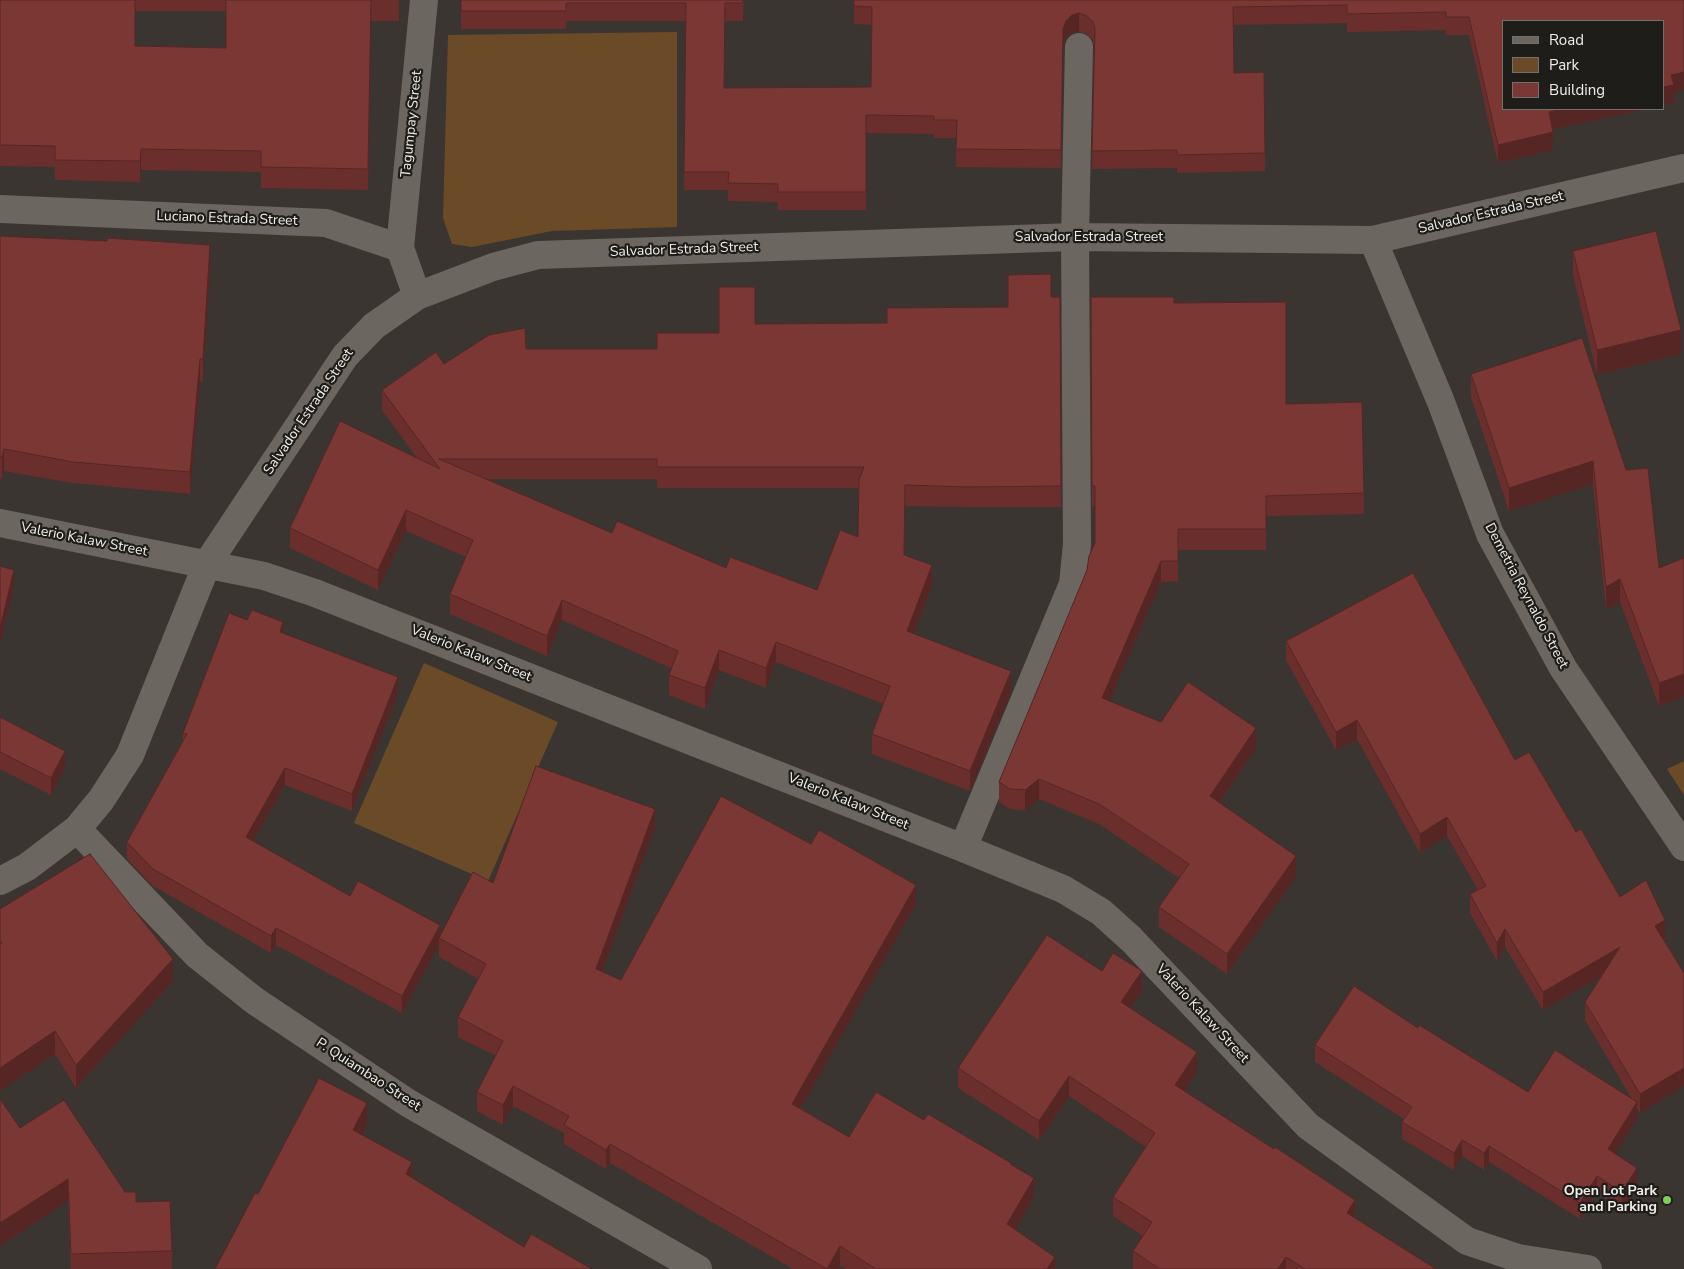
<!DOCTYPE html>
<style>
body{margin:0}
#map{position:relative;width:1684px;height:1269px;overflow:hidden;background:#3a3530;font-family:"Nunito Sans",sans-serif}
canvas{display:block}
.legend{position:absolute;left:1502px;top:20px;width:162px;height:90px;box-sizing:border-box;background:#1f1d1a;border:1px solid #73706d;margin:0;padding:6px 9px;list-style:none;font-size:15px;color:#f0ede9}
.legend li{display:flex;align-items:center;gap:10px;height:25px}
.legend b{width:25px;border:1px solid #73706d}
</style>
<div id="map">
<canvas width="1684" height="1269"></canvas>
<ul class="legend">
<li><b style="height:6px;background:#6c6660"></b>Road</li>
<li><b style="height:14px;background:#6b4b27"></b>Park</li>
<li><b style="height:14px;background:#7b3734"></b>Building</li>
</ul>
</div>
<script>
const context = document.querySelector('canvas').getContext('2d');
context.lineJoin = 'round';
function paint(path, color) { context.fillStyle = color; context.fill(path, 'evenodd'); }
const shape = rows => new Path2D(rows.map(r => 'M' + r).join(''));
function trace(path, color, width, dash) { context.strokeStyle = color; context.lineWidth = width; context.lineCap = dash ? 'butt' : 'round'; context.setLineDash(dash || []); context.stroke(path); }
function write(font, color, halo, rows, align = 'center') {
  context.font = font + ' "Nunito Sans",sans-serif'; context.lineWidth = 4.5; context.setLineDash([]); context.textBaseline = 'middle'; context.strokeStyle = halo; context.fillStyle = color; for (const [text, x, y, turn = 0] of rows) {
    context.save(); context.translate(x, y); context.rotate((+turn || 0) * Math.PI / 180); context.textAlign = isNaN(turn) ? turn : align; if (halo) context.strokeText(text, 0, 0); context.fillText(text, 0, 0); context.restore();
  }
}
paint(shape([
 [677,32,677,227,552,231,472,247,452,244,443,218,448,35],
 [424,663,558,722,488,881,354,823],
 [1684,761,1684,795,1667,769]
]), '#6b4b27');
trace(shape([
 [0,209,326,223,400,248,417,296],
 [1373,240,1441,402,1490,534,1563,668,1684,847],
 [400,248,424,0],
 [0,523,264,576,315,593,963,848,1063,889,1101,912,1131,939,1308,1126,1467,1241,1518,1258,1588,1269],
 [77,829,197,955,255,1001,408,1103,698,1269],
 [963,848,1073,584,1077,544,1075,237,1079,47],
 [0,881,27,867,77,829,101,800,130,755,207,564,345,356,374,326,417,296,493,267,538,255,1075,237,1373,240,1684,168]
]), '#6c6660', 28);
paint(shape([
 [0,0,399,0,399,21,371,21,368,190,261,188,261,172,141,170,140,182,55,180,55,167,0,166],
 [135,11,226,11,226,48,135,46],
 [461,0,744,0,743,21,725,21,724,88,871,87,872,25,854,24,854,0,1684,0,1674,92,1674,103,1503,109,1646,109,1553,129,1553,150,1498,163,1469,35,1446,35,1446,30,1347,32,1347,23,1233,25,1234,73,1264,72,1265,171,1177,173,1177,168,1092,169,1094,46,1093,40,1087,34,1079,31,1072,33,1066,39,1063,47,1061,168,956,167,956,138,934,138,934,134,866,133,866,210,778,210,778,202,728,201,728,190,684,190,686,21,566,21,566,29,461,29],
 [0,236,210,267,203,381,200,381,190,494,73,483,4,471,2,479,0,478],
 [1573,251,1681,354,1597,375,1573,275],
 [1051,297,1060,297,1061,507,967,507,905,506,904,555,932,586,914,634,1011,692,970,791,872,754,872,734,884,704,776,662,766,688,719,670,705,709,669,695,669,675,671,668,562,620,547,656,450,614,450,594,466,557,406,531,378,590,290,548,290,528,417,458,382,410,382,390,444,364,526,349,657,349,755,324,887,323,1008,307],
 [487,479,657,479,657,488,859,488,858,537,817,590,726,568,612,533],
 [1091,297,1174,303,1286,404,1364,493,1364,514,1266,516,1266,550,1178,550,1178,581,1161,582,1109,701,1161,722,1256,748,1219,803,1296,877,1227,974,1159,927,1159,907,1179,878,1099,824,1039,799,1025,810,1010,809,999,802,999,782,1087,570,1095,543,1095,506,1092,507],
 [1471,374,1626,470,1659,568,1684,558,1684,696,1659,706,1620,602,1606,610,1593,484,1509,511,1471,397],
 [247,620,283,633,398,694,352,811,285,785,253,841,350,896,440,935,493,883,655,828,602,972,621,980,916,904,800,1108,849,1137,924,1120,1011,1165,1034,1197,1015,1230,1047,1269,846,1269,840,1266,838,1269,793,1269,610,1163,606,1169,564,1144,564,1133,513,1106,503,1125,477,1111,477,1092,496,1056,458,1037,458,1017,478,979,439,957,439,945,402,1013,276,945,271,953,153,886,127,859,127,842,183,742,183,733],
 [1286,641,1515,760,1576,832,1620,897,1665,938,1664,939,1684,973,1684,1086,1640,1113,1637,1108,1637,1119,1615,1154,1637,1185,1622,1209,1597,1193,1580,1219,1489,1162,1484,1170,1462,1156,1454,1170,1402,1139,1402,1122,1404,1119,1315,1062,1315,1045,1418,1028,1528,1092,1632,1099,1585,1020,1585,1002,1601,976,1543,1010,1505,947,1497,961,1470,913,1470,894,1478,890,1447,836,1420,853,1357,739,1336,750,1286,660],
 [0,717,65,768,51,795,0,769],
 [0,909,173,981,76,1088,55,1054,0,1091],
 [1102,971,1142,990,1130,1008,1197,1072,1184,1091,1355,1218,1436,1269,1133,1269,1133,1251,1143,1236,1113,1216,1113,1197,1146,1147,1069,1096,1039,1140,958,1088,958,1068],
 [0,1099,20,1128,125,1192,136,1202,172,1251,172,1269,71,1269,68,1201,0,1246]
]), '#6a2f2d');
paint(shape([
 [1079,13,1079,31,1072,33,1066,39,1063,47,1061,168,1063,29,1066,21,1072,15],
 [1684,72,1684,90,1674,92,1674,103,1663,105,1663,87,1671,75],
 [1563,109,1646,109,1549,130,1549,112],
 [1553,132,1553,150,1498,163,1498,145],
 [141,149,141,170,140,182,140,161],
 [210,245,210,267,203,381,203,359],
 [1681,330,1681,354,1597,375,1597,350],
 [200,359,200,381,190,494,190,472],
 [4,449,4,471,2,479,2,457],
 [1593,461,1593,484,1509,511,1509,488],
 [406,510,406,531,378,590,378,570],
 [1161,561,1161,582,1102,718,1102,698],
 [932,565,932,586,907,652,907,631],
 [14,570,14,586,0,645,0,628],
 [1620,579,1620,602,1606,610,1606,587],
 [562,600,562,620,547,656,547,636],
 [283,622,283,639,280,632],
 [776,642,776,662,766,688,766,668],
 [719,650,719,670,705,709,705,688],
 [1011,671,1011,692,970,791,970,771],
 [1684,674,1684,696,1659,706,1659,683],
 [398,677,398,694,352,811,352,794],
 [1357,720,1357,739,1336,750,1336,732],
 [1256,728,1256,748,1210,816,1210,796],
 [65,751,65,768,51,795,51,778],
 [285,768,285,785,246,853,246,837],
 [1039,779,1039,799,1025,810,1025,790],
 [655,809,655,828,596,988,596,969],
 [1447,817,1447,836,1420,853,1420,834],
 [1296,856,1296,877,1227,974,1227,954],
 [916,885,916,904,792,1123,792,1104],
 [1665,920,1665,938,1655,944,1655,926],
 [440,925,440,939,439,938,439,945,402,1013,402,996],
 [276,928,276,945,271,953,271,936],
 [1505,929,1505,947,1497,961,1497,943],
 [1620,947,1620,965,1543,1010,1543,992],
 [173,959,173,981,76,1088,76,1065],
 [1142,971,1142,990,1121,1022,1121,1002],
 [55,1031,55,1054,0,1091,0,1068],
 [1197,1052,1197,1072,1175,1104,1175,1085],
 [1684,1068,1684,1086,1640,1113,1640,1094],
 [1069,1076,1069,1096,1039,1140,1039,1121],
 [513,1086,513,1106,503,1125,503,1105],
 [1637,1102,1637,1119,1608,1166,1608,1149],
 [367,1103,367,1125,353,1152,353,1130],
 [1462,1140,1462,1156,1454,1170,1454,1153],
 [610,1144,610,1163,606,1169,606,1150],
 [1489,1146,1489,1162,1484,1170,1484,1153],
 [412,1162,412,1184,406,1174],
 [1637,1168,1637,1185,1622,1209,1622,1192],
 [1597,1176,1597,1193,1580,1219,1580,1203],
 [1034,1178,1034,1197,1007,1244,1007,1224],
 [68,1179,68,1201,0,1246,0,1223],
 [1355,1200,1355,1219,1347,1213],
 [840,1246,840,1266,838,1269,827,1269],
 [1055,1257,1055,1269,1047,1269],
 [1286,1257,1286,1269,1278,1269]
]), '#562624');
const building = shape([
 [0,0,135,0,135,46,226,48,226,0,371,0,368,169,261,167,261,151,141,149,140,161,55,160,55,146,0,145,0,0],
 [461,0,743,0,743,3,725,3,724,88,871,87,872,7,854,6,854,0,1684,0,1684,72,1671,75,1674,85,1663,87,1663,21,1503,21,1503,109,1563,109,1549,112,1553,132,1498,145,1469,17,1446,17,1446,12,1347,14,1347,5,1233,7,1234,73,1264,72,1265,153,1177,155,1177,150,1092,151,1095,29,1093,22,1087,16,1079,13,1072,15,1066,21,1063,29,1061,150,956,149,957,120,934,120,934,116,866,115,866,192,778,192,778,184,728,183,729,172,684,172,686,3,566,3,566,11,461,11,461,0],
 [1656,231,1681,330,1597,350,1573,251,1656,231],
 [0,236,107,241,107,238,210,245,203,359,200,359,190,472,73,462,4,449,2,457,0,457,0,236],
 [1051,274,1051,297,1060,297,1061,486,967,487,905,485,904,555,932,565,907,631,1011,671,970,771,872,734,890,686,776,642,766,668,719,650,705,688,669,675,678,651,562,600,547,636,450,594,473,540,406,510,378,570,290,528,340,421,440,469,382,390,436,352,444,364,489,335,525,328,526,349,657,349,657,333,719,333,719,287,755,287,755,324,887,323,887,308,1008,307,1008,275,1051,274],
 [439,459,657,459,657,467,864,467,859,480,858,537,840,530,817,590,730,557,726,568,617,521,612,533,439,459],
 [1091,297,1174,297,1174,303,1286,302,1286,404,1362,402,1364,493,1266,496,1266,529,1178,529,1178,561,1161,561,1102,698,1161,722,1188,682,1256,728,1210,796,1296,856,1227,954,1159,907,1189,864,1099,804,1039,779,1025,790,1010,789,999,782,1087,570,1089,556,1095,543,1095,486,1092,486,1091,297],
 [1582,338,1626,470,1648,468,1659,568,1684,558,1684,674,1659,683,1620,579,1606,587,1593,461,1509,488,1471,374,1582,338],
 [0,566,14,570,0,628,0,566],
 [1413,573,1515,760,1529,752,1576,832,1581,829,1620,897,1646,880,1665,920,1655,926,1684,973,1684,1068,1640,1094,1585,1002,1620,947,1543,992,1505,929,1497,943,1470,894,1486,886,1447,817,1420,834,1357,720,1336,732,1286,641,1413,573],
 [252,610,283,622,280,632,398,677,352,794,285,768,246,837,350,896,358,881,440,925,402,996,276,928,271,936,153,869,127,842,187,734,183,733,229,613,247,620,252,610],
 [0,717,65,751,51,778,0,752,0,717],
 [536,766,655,809,596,969,621,980,721,796,811,844,819,830,916,885,792,1104,849,1137,876,1092,924,1120,928,1114,1011,1163,1010,1164,1034,1178,1007,1224,1055,1257,1047,1269,876,1269,840,1246,827,1269,610,1144,606,1150,564,1125,569,1116,513,1086,503,1105,477,1092,503,1041,458,1017,486,964,439,938,473,872,493,883,536,766],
 [90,854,173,959,76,1065,55,1031,0,1068,0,944,2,943,0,940,0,909,90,854],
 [1047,935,1102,971,1113,953,1142,971,1121,1002,1197,1052,1175,1085,1274,1149,1275,1147,1355,1200,1347,1213,1436,1269,1305,1269,1286,1257,1278,1269,1160,1269,1133,1251,1152,1222,1113,1197,1155,1133,1069,1076,1039,1121,958,1068,1047,935],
 [1354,986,1418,1028,1419,1025,1528,1092,1555,1050,1637,1102,1608,1149,1637,1168,1622,1192,1597,1176,1580,1203,1489,1146,1484,1153,1462,1140,1454,1153,1402,1122,1412,1107,1315,1045,1354,986],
 [319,1078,367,1103,353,1130,412,1162,406,1174,524,1247,531,1234,592,1269,215,1269,255,1193,258,1194,319,1078],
 [0,1099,20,1128,64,1100,125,1192,136,1192,136,1202,170,1201,172,1251,71,1254,68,1179,0,1223,0,1099]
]);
paint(building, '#7b3734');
trace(building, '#562624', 1);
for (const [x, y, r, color] of [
 [1667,1200,5,"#77d259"]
]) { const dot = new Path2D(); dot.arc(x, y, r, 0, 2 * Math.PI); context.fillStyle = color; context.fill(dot); trace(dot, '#1f1d1a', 2); }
write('14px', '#f0ede9', '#1f1d1a', [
 ["Tagumpay Street",412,124,-84],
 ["Salvador Estrada Street",1491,213,-13],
 ["Luciano Estrada Street",227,219,2],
 ["Salvador Estrada Street",1089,238],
 ["Salvador Estrada Street",684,250,-2],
 ["Salvador Estrada Street",309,412,-56],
 ["Valerio Kalaw Street",84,540,11],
 ["Demetria Reynaldo Street",1526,596,62],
 ["Valerio Kalaw Street",471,654,22],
 ["Valerio Kalaw Street",848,802,22],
 ["Valerio Kalaw Street",1202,1014,47],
 ["P. Quiambao Street",368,1075,33]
]);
write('bold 14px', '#f0ede9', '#1f1d1a', [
 ["Open Lot Park",1657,1192],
 ["and Parking",1657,1208]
], 'right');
</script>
